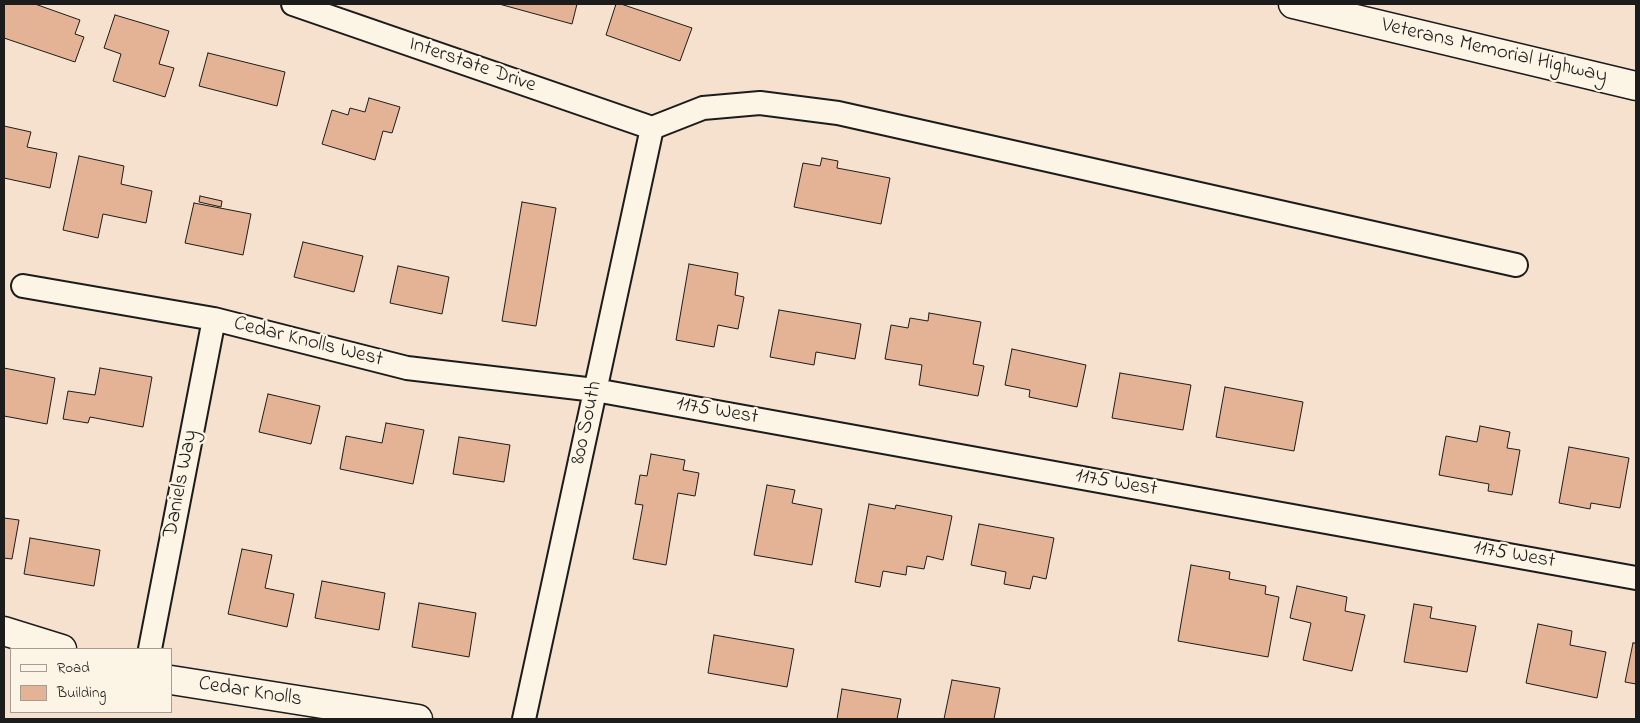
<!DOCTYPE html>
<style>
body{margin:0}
#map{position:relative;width:1640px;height:723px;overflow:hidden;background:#f5e1cd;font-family:"Indie Flower",sans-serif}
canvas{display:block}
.frame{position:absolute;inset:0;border:5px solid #1c1c1c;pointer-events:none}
.legend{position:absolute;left:10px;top:648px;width:162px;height:65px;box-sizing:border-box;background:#fcf5e5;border:1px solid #a29e95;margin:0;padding:6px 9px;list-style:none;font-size:15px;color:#1c1c1c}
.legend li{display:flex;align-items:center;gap:10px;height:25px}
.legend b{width:25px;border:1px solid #a29e95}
</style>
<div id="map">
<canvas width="1640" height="723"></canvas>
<div class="frame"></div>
<ul class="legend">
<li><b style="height:6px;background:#fcf5e5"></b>Road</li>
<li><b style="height:14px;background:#e4b395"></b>Building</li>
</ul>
</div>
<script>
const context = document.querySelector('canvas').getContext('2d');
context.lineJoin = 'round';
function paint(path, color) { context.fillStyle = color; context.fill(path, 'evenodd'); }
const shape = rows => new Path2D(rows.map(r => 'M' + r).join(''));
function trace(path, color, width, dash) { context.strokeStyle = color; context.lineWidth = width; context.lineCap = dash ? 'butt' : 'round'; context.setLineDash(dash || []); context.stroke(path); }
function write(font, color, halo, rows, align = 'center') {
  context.font = font + ' "Indie Flower",sans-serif'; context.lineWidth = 4.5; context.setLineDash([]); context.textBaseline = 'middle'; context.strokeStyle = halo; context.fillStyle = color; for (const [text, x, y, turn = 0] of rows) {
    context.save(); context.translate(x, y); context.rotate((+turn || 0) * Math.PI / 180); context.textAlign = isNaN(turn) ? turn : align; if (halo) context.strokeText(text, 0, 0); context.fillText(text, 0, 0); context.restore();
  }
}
const building = shape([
 [4,4,35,4,80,20,75,34,84,37,75,62,4,38,4,4],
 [499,4,577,4,572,24,499,4],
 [616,4,621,4,692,28,680,61,606,35,616,4],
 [115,15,169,31,159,64,174,68,165,97,113,81,121,54,104,48,115,15],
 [208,53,285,72,277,106,199,86,208,53],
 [369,98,400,107,392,133,383,131,375,160,322,144,332,110,348,115,350,108,365,112,369,98],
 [4,126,31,132,27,147,57,153,50,188,4,178,4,126],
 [79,156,124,166,121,184,152,191,146,223,103,214,98,238,63,230,79,156],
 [822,158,838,161,837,168,890,178,881,224,794,207,803,163,820,166,822,158],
 [200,196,222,201,221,207,199,202,200,196],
 [522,202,556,208,536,326,502,321,522,202],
 [194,203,251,214,243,255,185,243,194,203],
 [303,242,363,256,354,292,294,277,303,242],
 [689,264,738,273,735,295,744,297,738,329,718,325,714,347,676,340,689,264],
 [398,266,449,277,442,314,390,303,398,266],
 [779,310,861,324,855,359,816,352,814,365,770,357,779,310],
 [929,313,981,322,973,364,984,366,978,396,919,385,922,365,885,359,891,325,908,328,910,318,928,321,929,313],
 [1012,349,1086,365,1077,407,1029,397,1030,390,1005,385,1012,349],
 [4,368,55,378,47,424,4,416,4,368],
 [100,368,152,377,143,427,90,417,88,423,63,419,68,391,95,395,100,368],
 [1120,373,1191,385,1183,430,1112,418,1120,373],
 [1225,387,1303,402,1294,451,1216,437,1225,387],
 [268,394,320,406,311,444,259,432,268,394],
 [386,423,424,430,413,484,340,469,346,436,382,443,386,423],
 [1480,426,1510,432,1507,448,1520,450,1512,495,1488,491,1489,484,1439,475,1446,436,1477,442,1480,426],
 [459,437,510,445,504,482,453,474,459,437],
 [1569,447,1629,458,1620,508,1591,503,1590,509,1559,503,1569,447],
 [651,454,685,460,683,470,699,473,695,496,678,493,666,565,633,559,643,505,635,504,640,475,647,476,651,454],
 [767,485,795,490,792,503,822,509,812,565,754,555,767,485],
 [869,504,895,509,896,505,952,516,943,560,927,556,924,569,907,566,906,575,883,571,880,587,855,582,869,504],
 [4,518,19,520,12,559,4,558,4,518],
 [979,524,1054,538,1046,579,1033,576,1030,589,1004,584,1006,572,971,565,979,524],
 [30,538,100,550,94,586,24,574,30,538],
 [242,549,272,555,265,588,294,594,287,627,228,614,242,549],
 [1191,565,1230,572,1229,579,1266,586,1265,594,1279,597,1268,657,1178,641,1191,565],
 [322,581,385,593,379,630,315,618,322,581],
 [1297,586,1347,597,1345,611,1365,615,1352,671,1303,660,1311,623,1290,618,1297,586],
 [419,603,476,613,469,657,412,647,419,603],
 [1414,604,1432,607,1430,618,1476,626,1467,672,1404,662,1414,604],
 [1538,624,1572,631,1570,645,1606,652,1597,698,1526,683,1538,624],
 [714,635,794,649,787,687,708,673,714,635],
 [1633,643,1636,643,1636,684,1625,682,1633,643],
 [952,680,1000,688,994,719,944,719,952,680],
 [842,689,901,699,897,719,837,719,842,689]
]);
paint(building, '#e4b395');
trace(building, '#1c1c1c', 1);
const minor = shape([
 [293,4,652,128],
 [652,128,703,108,760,103,838,113,1516,265],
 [23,286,214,319,407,368,595,390,1636,578],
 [150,649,214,319],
 [524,719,652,128]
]);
const tertiary = shape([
 [4,631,62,649],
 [171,680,418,719]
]);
const motorway = shape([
 [1293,4,1636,86]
]);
trace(minor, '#1c1c1c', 26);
trace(tertiary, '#1c1c1c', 31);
trace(motorway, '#1c1c1c', 31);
trace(minor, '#fcf5e5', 22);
trace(tertiary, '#fcf5e5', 28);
trace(motorway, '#fcf5e5', 28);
write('21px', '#1c1c1c', '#fcf5e5', [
 ["Veterans Memorial Highway",1494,52,13],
 ["Interstate Drive",472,66,19],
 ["Cedar Knolls West",308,343,14],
 ["1175 West",717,412,10],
 ["800 South",588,423,-78],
 ["Daniels Way",182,484,-79],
 ["1175 West",1116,484,10],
 ["1175 West",1514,556,10],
 ["Cedar Knolls",250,693,9]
]);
</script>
